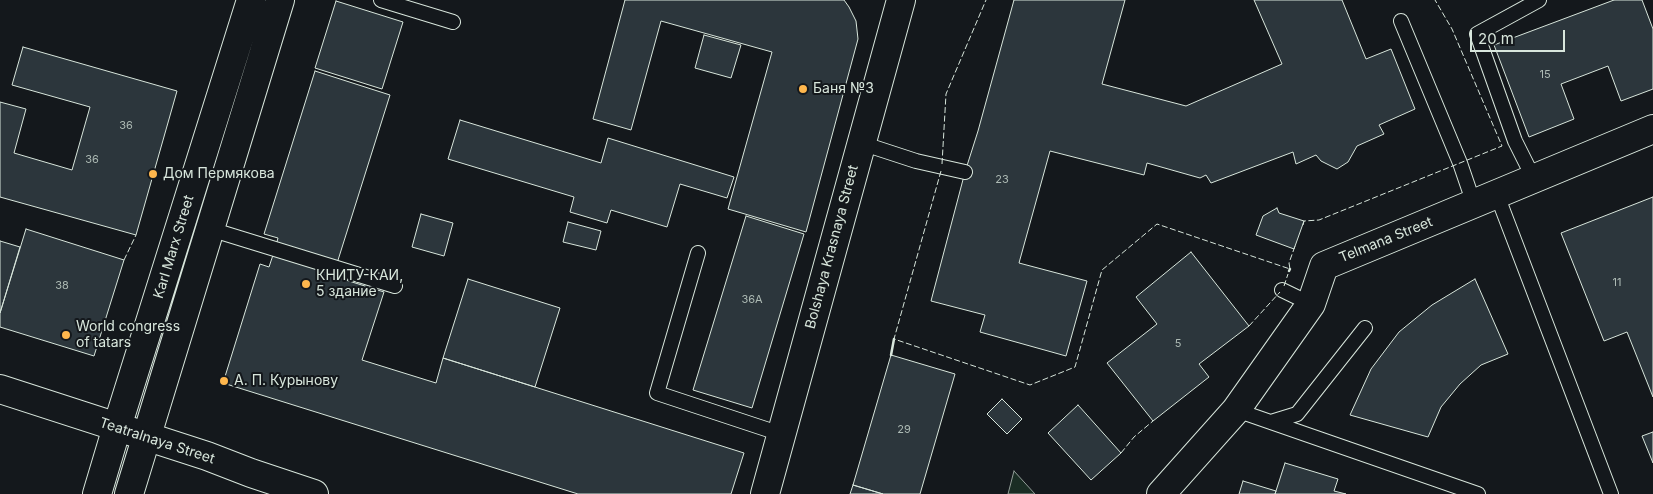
<!DOCTYPE html>
<meta charset="utf-8">
<style>
body{margin:0}
#map{position:relative;width:1653px;height:494px;overflow:hidden;background:#14181c;font-family:Inter,sans-serif}
canvas{display:block}
.scale{position:absolute;left:1470px;top:30px;width:95px;height:22px;box-sizing:border-box;border:2px solid #d8e6dc;border-top:0;padding-left:6px;font-size:15px;line-height:18px;white-space:nowrap;color:#d8e6dc;-webkit-text-stroke:4px #14181c;paint-order:stroke}
</style>
<div id="map">
<canvas width="1653" height="494"></canvas>
<div class="scale">20 m</div>
</div>
<script>
const context = document.querySelector('canvas').getContext('2d');
context.lineJoin = 'round';
function paint(path, color) { context.fillStyle = color; context.fill(path, 'evenodd'); }
const shape = rows => new Path2D(rows.map(r => 'M' + r).join(''));
function trace(path, color, width, dash) { context.strokeStyle = color; context.lineWidth = width; context.lineCap = dash ? 'butt' : 'round'; context.setLineDash(dash || []); context.stroke(path); }
function write(font, color, halo, rows, align = 'center') {
  context.font = font + ' Inter,sans-serif'; context.lineWidth = 4; context.setLineDash([]); context.textBaseline = 'middle'; context.strokeStyle = halo; context.fillStyle = color; for (const [text, x, y, turn = 0] of rows) {
    context.save(); context.translate(x, y); context.rotate((+turn || 0) * Math.PI / 180); context.textAlign = isNaN(turn) ? turn : align; if (halo) context.strokeText(text, 0, 0); context.fillText(text, 0, 0); context.restore();
  }
}
const green = shape([
 [1014,471,1035,494,1008,494,1014,471]
]);
paint(green, '#1a2d24');
trace(green, '#939e99', 1);
const building = shape([
 [625,0,844,0,849,7,856,21,858,39,806,232,728,209,772,52,661,21,631,130,593,119,625,0],
 [1014,0,1125,0,1102,84,1186,106,1282,64,1254,0,1342,0,1366,59,1391,49,1415,109,1379,125,1384,134,1357,146,1348,162,1337,169,1321,161,1316,155,1296,164,1293,152,1211,183,1206,175,1200,178,1147,163,1144,175,1050,151,1019,263,1087,281,1066,356,980,332,985,315,931,301,965,172,978,131,1014,0],
 [1614,0,1642,0,1653,29,1653,89,1621,101,1608,66,1561,84,1574,119,1529,137,1494,45,1614,0],
 [336,1,403,22,382,89,315,68,336,1],
 [704,35,741,45,731,78,695,68,704,35],
 [23,47,177,91,136,235,0,197,0,102,26,109,14,153,72,170,90,107,12,85,23,47],
 [315,71,390,95,333,276,384,292,362,360,436,383,443,358,744,453,731,494,578,494,223,383,260,264,269,267,275,249,278,238,264,234,315,71],
 [460,120,601,163,608,138,734,177,727,198,680,184,667,227,611,210,607,223,570,212,574,197,448,159,460,120],
 [1653,197,1653,397,1627,332,1604,341,1561,233,1653,197],
 [1277,208,1279,213,1304,221,1294,249,1256,235,1263,216,1277,208],
 [421,214,453,223,444,256,412,247,421,214],
 [746,216,804,234,752,408,693,390,746,216],
 [568,222,601,231,596,250,563,242,568,222],
 [26,229,124,260,94,356,0,327,0,313,26,229],
 [0,241,20,247,0,313,0,241],
 [1191,252,1249,326,1199,364,1209,377,1153,421,1107,363,1157,324,1136,297,1191,252],
 [468,279,560,308,535,387,443,358,468,279],
 [1475,279,1508,354,1481,365,1460,384,1441,407,1428,437,1350,415,1371,369,1399,332,1432,305,1475,279],
 [891,355,955,374,920,494,883,494,853,485,891,355],
 [1002,399,1022,419,1007,434,987,414,1002,399],
 [1078,405,1121,453,1091,480,1048,433,1078,405],
 [1653,432,1653,463,1642,436,1653,432],
 [1285,463,1338,479,1334,491,1346,494,1275,494,1285,463],
 [1243,481,1276,491,1275,494,1239,494,1243,481],
 [853,485,883,494,850,494,853,485]
]);
paint(building, '#2c363c');
trace(building, '#d8e6dc', 1);
const lane = shape([
 [381,0,453,22],
 [1401,21,1460,163,1474,204],
 [861,143,916,161,965,172],
 [1534,179,1515,141,1477,34,1539,0],
 [1497,195,1611,494],
 [210,229,395,286],
 [698,253,657,393,781,434],
 [1282,290,1311,304],
 [1236,410,1478,494],
 [1271,422,1297,414,1365,328]
]);
const street = shape([
 [0,389,207,456,251,473,314,494],
 [1161,494,1236,410,1311,304,1324,266,1653,129]
]);
const secondary = shape([
 [97,494,117,427,251,0],
 [129,494,280,0],
 [765,494,901,0]
]);
trace(lane, '#d8e6dc', 16);
trace(street, '#d8e6dc', 30);
trace(secondary, '#d8e6dc', 30);
trace(lane, '#14181c', 14);
trace(street, '#14181c', 28);
trace(secondary, '#14181c', 28);
trace(shape([
 [942,164,946,94,986,0],
 [941,171,894,339,1030,385,1075,367,1102,270,1157,224,1290,269,1289,263,1295,246],
 [1303,225,1304,221,1319,220,1502,146,1452,29,1435,0],
 [124,260,136,235],
 [1284,286,1288,274],
 [1249,326,1280,292],
 [1121,453,1134,437,1153,421]
]), '#d8e6dc', 1, [6, 2.5]);
trace(shape([
 [1289,271,1290,269],
 [891,355,894,339]
]), '#d8e6dc', 2.5);
for (const [x, y, r, color] of [
 [803,89,5,"#ffb74d"],
 [153,174,5,"#ffb74d"],
 [306,284,5,"#ffb74d"],
 [66,335,5,"#ffb74d"],
 [224,381,5,"#ffb74d"]
]) { const dot = new Path2D(); dot.arc(x, y, r, 0, 2 * Math.PI); context.fillStyle = color; context.fill(dot); trace(dot, '#14181c', 2); }
write('11px', '#adbab4', null, [
 ["15",1545,75],
 ["36",126,126],
 ["36",92,160],
 ["23",1002,180],
 ["11",1617,283],
 ["38",62,286],
 ["36А",752,300],
 ["5",1178,344],
 ["29",904,430]
]);
write('14px', '#d8e6dc', '#14181c', [
 ["Баня №3",813,89],
 ["Дом Пермякова",163,174],
 ["КНИТУ-КАИ,",316,276],
 ["5 здание",316,292],
 ["World congress",76,327],
 ["of tatars",76,343],
 ["А. П. Курынову",234,381]
], 'left');
write('14px', '#d8e6dc', '#14181c', [
 ["Telmana Street",1386,240,-22],
 ["Karl Marx Street",174,247,-73],
 ["Bolshaya Krasnaya Street",832,247,-75],
 ["Teatralnaya Street",157,441,18]
]);
</script>
